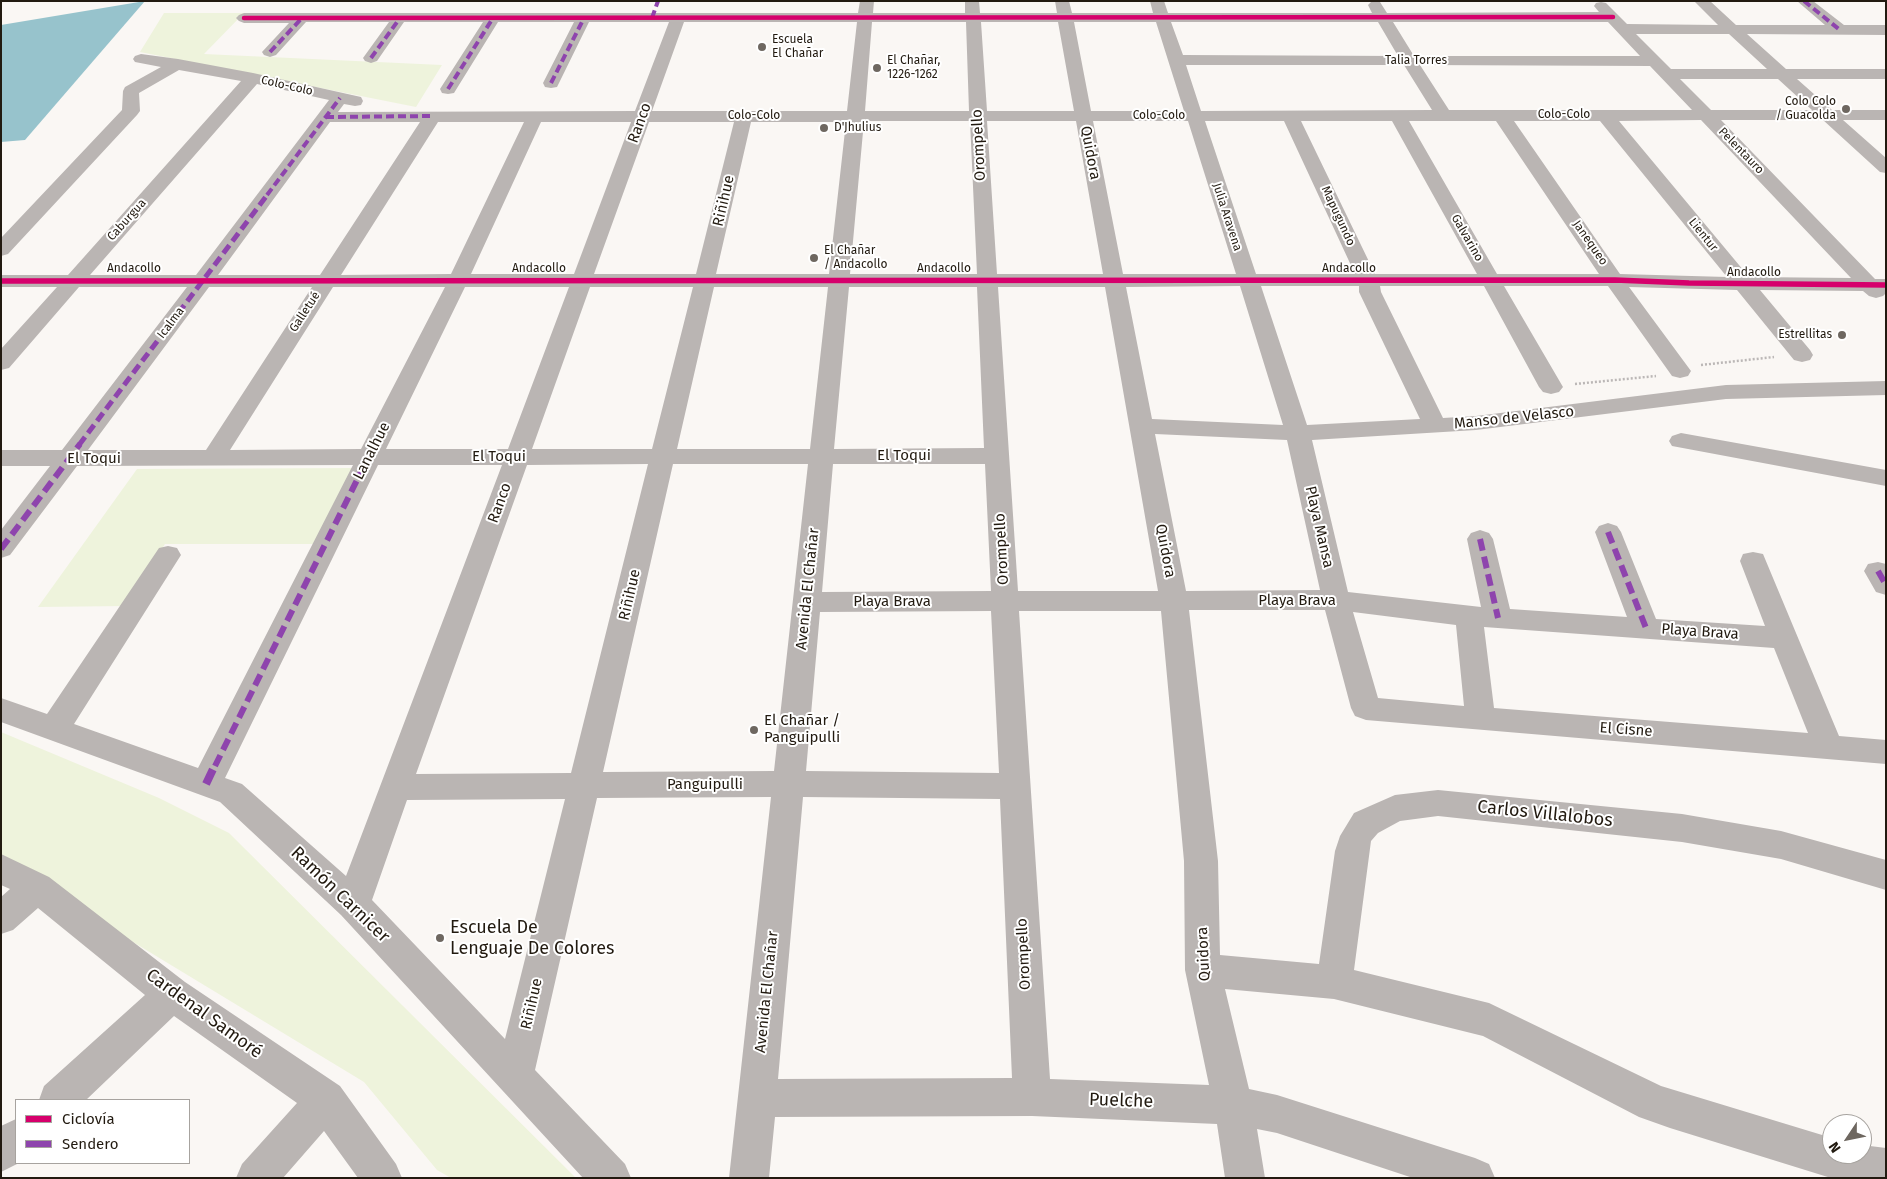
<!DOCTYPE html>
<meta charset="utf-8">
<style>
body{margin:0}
#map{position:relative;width:1887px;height:1179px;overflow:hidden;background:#faf7f4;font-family:"Fira Sans",sans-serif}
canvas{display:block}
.frame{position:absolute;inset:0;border:2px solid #221a10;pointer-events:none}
.legend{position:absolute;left:15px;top:1099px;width:175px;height:65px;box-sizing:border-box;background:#fff;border:1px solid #a7a39f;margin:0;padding:6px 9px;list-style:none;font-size:15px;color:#221a10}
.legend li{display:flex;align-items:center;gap:10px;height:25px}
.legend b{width:25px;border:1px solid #a7a39f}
.north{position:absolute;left:1822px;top:1114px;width:50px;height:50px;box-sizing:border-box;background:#fff;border:1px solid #a7a39f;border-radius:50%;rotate:236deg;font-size:14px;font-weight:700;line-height:20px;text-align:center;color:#221a10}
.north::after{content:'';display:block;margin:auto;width:18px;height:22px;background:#6e6760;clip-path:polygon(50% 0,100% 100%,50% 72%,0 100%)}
</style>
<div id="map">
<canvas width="1887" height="1179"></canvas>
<div class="frame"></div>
<ul class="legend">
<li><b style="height:6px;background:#d6006c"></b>Ciclovía</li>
<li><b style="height:6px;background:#8e44ad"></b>Sendero</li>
</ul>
<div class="north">N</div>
</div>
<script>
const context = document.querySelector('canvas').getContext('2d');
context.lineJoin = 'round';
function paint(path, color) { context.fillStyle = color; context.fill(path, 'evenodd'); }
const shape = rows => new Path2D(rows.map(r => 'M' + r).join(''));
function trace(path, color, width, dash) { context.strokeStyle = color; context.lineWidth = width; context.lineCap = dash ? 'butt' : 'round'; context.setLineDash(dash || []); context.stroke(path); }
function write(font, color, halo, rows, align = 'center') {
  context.font = font + ' "Fira Sans",sans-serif'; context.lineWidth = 4; context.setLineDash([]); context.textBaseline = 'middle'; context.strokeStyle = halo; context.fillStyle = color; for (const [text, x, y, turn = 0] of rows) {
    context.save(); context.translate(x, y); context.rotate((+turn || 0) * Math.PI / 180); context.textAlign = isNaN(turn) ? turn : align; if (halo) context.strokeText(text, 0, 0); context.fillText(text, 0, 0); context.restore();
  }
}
paint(shape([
 [164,13,244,13,204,54,442,65,416,107,140,52],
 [354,468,315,544,165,544,126,606,38,607,137,469],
 [1,732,159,798,229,833,576,1178,451,1178,437,1170,364,1082,1,862]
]), '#eef3dc');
paint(shape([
 [145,1,25,140,1,142,1,25]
]), '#97c3cc');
trace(shape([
 [1701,365,1774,357],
 [1575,384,1656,376]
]), '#bbb7b6', 2.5, [2, 2]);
paint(shape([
 [860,1,874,1,873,13,965,13,965,1,979,1,980,13,1057,13,1055,1,1069,1,1072,13,1153,13,1150,1,1164,1,1168,13,1372,13,1368,5,1372,1,1380,2,1387,13,1599,12,1594,6,1596,3,1601,2,1606,3,1627,24,1718,25,1694,1,1710,1,1736,25,1825,25,1797,1,1813,1,1844,25,1886,25,1886,35,1747,34,1786,69,1886,69,1886,79,1797,79,1832,110,1886,110,1886,120,1843,120,1886,158,1886,173,1880,172,1823,120,1721,120,1875,279,1886,279,1886,293,1883,296,1876,298,1869,296,1863,291,1760,290,1810,350,1813,355,1810,360,1802,362,1794,360,1737,290,1629,287,1691,371,1688,376,1680,378,1672,376,1608,286,1504,286,1563,387,1559,392,1551,394,1543,392,1539,387,1484,286,1380,286,1381,292,1443,418,1476,416,1726,385,1886,381,1886,395,1726,399,1476,430,1312,440,1348,592,1481,607,1467,539,1471,533,1480,530,1489,533,1493,539,1510,609,1627,617,1595,532,1599,526,1608,523,1617,526,1621,532,1656,619,1765,626,1740,561,1743,554,1753,552,1763,554,1839,736,1886,740,1886,764,1366,720,1355,716,1351,708,1325,610,1189,610,1218,861,1220,955,1319,964,1335,851,1340,836,1354,813,1395,795,1438,790,1682,814,1781,831,1886,860,1886,890,1781,859,1682,842,1438,816,1400,821,1378,833,1371,841,1354,970,1489,1003,1661,1086,1832,1138,1832,1154,1862,1154,1862,1145,1886,1148,1886,1178,1831,1178,1670,1128,1639,1117,1483,1036,1334,999,1225,989,1249,1089,1277,1095,1475,1158,1489,1164,1495,1178,1413,1178,1277,1133,1257,1129,1265,1178,1225,1178,1217,1124,1032,1116,775,1117,769,1178,729,1178,771,797,597,798,535,1070,625,1164,631,1178,583,1178,341,915,220,802,1,722,1,698,47,714,159,548,168,546,177,548,181,555,74,724,198,768,353,465,77,466,10,555,1,558,1,530,50,466,1,466,1,450,62,450,187,287,79,287,9,368,1,370,1,349,57,287,1,287,1,275,68,275,241,81,179,70,139,93,140,111,137,115,8,254,1,256,1,238,122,110,123,91,125,87,161,67,135,62,133,59,135,56,141,54,178,59,253,73,361,97,363,101,361,105,355,106,344,104,338,112,635,111,669,22,589,22,559,83,557,87,551,88,545,87,543,83,574,22,498,22,454,93,448,94,442,93,440,89,483,22,404,22,377,61,371,63,365,61,363,58,389,22,306,22,276,55,270,57,264,55,262,52,289,23,244,23,239,21,236,18,239,15,244,13,858,13,860,1],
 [684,22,857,22,847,111,652,111,684,22],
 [872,22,966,22,969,111,865,111,872,22],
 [981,22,1058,22,1074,111,987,111,981,22],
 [1074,22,1156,22,1184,111,1091,111,1074,22],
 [1171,22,1378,22,1398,56,1183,55,1171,22],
 [1393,22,1608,22,1640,56,1414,56,1393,22],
 [1636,34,1729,34,1767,69,1671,69,1636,34],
 [1186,65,1404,65,1432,110,1201,111,1186,65],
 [1420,65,1650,66,1692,110,1449,110,1420,65],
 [1680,79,1778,79,1812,110,1711,110,1680,79],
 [257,84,329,100,196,275,90,275,257,84],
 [1701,120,1851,278,1749,277,1619,121,1701,120],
 [864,121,970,121,977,274,850,274,864,121],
 [987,121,1076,121,1103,274,997,274,987,121],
 [1093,121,1188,121,1236,274,1123,274,1093,121],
 [1205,121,1284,121,1355,274,1256,274,1205,121],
 [1301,121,1392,121,1477,274,1375,274,1301,121],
 [1409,121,1496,121,1599,274,1497,274,1409,121],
 [1514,121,1600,121,1727,277,1620,274,1514,121],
 [330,122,420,122,320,275,218,275,330,122],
 [438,122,524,122,451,274,341,275,438,122],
 [541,122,631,122,574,274,471,274,541,122],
 [649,122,734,122,696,274,594,274,649,122],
 [751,122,846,122,829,274,716,274,751,122],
 [1240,286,1283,425,1152,419,1126,287,1240,286],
 [1261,286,1359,286,1359,292,1420,419,1307,425,1261,286],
 [209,287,312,287,206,450,88,450,209,287],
 [333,287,445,287,361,449,230,450,333,287],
 [465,287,569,287,508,449,386,449,465,287],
 [590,287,693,287,652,449,532,449,590,287],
 [714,287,828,287,810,449,677,449,714,287],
 [849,287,977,287,984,448,834,449,849,287],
 [998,287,1105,287,1158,591,1018,591,998,287],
 [1155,434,1287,440,1320,590,1186,591,1155,434],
 [648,464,571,773,416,774,527,465,648,464],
 [673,464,808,464,774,771,603,772,673,464],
 [833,464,985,464,991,591,822,592,833,464],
 [378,465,502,465,346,876,242,784,225,778,378,465],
 [991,611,999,773,806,771,820,612,991,611],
 [1019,611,1161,611,1184,861,1185,970,1209,1085,1050,1079,1019,611],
 [1353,612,1456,625,1464,706,1378,698,1353,612],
 [1484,627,1774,648,1808,733,1494,708,1484,627],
 [803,797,1000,799,1012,1078,778,1079,803,797],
 [565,799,505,1039,372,900,407,800,565,799],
 [1681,433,1886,470,1886,486,1672,446,1669,441,1672,436,1681,433],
 [1878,562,1886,564,1886,595,1876,592,1864,571,1868,564,1878,562],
 [1,854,49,877,185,982,340,1086,396,1164,402,1178,358,1178,324,1131,283,1178,236,1178,242,1164,297,1103,174,1016,86,1100,39,1100,44,1086,145,995,38,908,13,930,1,934,1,897,10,889,1,885,1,854],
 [16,1119,16,1163,19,1163,1,1172,1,1126,16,1119]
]), '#bab5b3');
trace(shape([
 [1804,1,1840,30],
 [652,18,658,1],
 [270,52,302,18],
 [371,58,400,18],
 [551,83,584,18],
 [448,89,493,18],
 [326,117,433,116],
 [267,195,340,98]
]), '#8e44ad', 4, [8, 4]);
trace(shape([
 [79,445,268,194]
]), '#8e44ad', 5, [10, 5]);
trace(shape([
 [1608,532,1646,628],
 [1480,539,1498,618],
 [1,549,80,444],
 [1878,571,1886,585],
 [215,766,368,458]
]), '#8e44ad', 6, [12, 6]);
trace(shape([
 [206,784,215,765]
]), '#8e44ad', 8, [16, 8]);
trace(shape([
 [244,18,1613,17]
]), '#d6006c', 4.5);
trace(shape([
 [1,281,1615,280,1689,283,1886,285]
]), '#d6006c', 5.5);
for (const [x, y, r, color] of [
 [762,47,5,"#6e6760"],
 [877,68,5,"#6e6760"],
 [1846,109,5,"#6e6760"],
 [824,128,5,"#6e6760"],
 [814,258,5,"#6e6760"],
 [1842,335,5,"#6e6760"],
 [754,730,5,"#6e6760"],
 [440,938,5,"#6e6760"]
]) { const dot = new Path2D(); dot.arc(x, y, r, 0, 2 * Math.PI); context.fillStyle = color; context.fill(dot); trace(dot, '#fff', 2); }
write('12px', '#221a10', '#fff', [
 ["Escuela",772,40],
 ["El Chañar",772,54],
 ["El Chañar,",887,61],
 ["1226-1262",887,75],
 ["Colo Colo",1836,102,"right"],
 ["/ Guacolda",1836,116,"right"],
 ["D'Jhulius",834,128],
 ["El Chañar",824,251],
 ["/ Andacollo",824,265],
 ["Estrellitas",1832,335,"right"]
], 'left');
write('12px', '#221a10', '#fff', [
 ["Talia Torres",1416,61],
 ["Colo-Colo",287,86,13],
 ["Colo-Colo",1564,115],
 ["Colo-Colo",754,116],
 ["Colo-Colo",1159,116],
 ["Pelentauro",1741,151,46],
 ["Mapugundo",1338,216,65],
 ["Julia Aravena",1227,217,72],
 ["Caburgua",127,220,-48],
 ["Lientur",1703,235,51],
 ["Galvarino",1467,238,60],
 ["Janequeo",1590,243,55],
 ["Andacollo",134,269],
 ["Andacollo",539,269],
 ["Andacollo",944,269],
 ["Andacollo",1349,269],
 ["Andacollo",1754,273],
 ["Galletué",305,312,-57],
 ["Icalma",171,323,-53]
]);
write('15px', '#221a10', '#fff', [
 ["Ranco",640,123,-70],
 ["Orompello",979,145,-93],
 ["Quidora",1090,153,79],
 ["Riñihue",724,201,-77],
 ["Manso de Velasco",1514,418,-6],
 ["Lanalhue",372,451,-63],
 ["El Toqui",904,456],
 ["El Toqui",499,457],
 ["El Toqui",94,459],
 ["Ranco",500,503,-70],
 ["Playa Mansa",1319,527,77],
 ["Orompello",1002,549,-93],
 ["Quidora",1165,551,79],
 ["Avenida El Chañar",808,589,-84],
 ["Riñihue",630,595,-77],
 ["Playa Brava",1297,601],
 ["Playa Brava",892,602],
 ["Playa Brava",1700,632,4],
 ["El Cisne",1626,730,4],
 ["Panguipulli",705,785],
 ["Orompello",1024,954,-93],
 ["Quidora",1204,954,-93],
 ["Avenida El Chañar",767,992,-84],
 ["Riñihue",532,1004,-77]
]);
write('15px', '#221a10', '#fff', [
 ["El Chañar /",764,721],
 ["Panguipulli",764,738]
], 'left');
write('18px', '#221a10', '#fff', [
 ["Carlos Villalobos",1545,814,6],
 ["Ramón Carnicer",340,895,44],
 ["Cardenal Samoré",204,1014,36],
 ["Puelche",1121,1101,2]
]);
write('18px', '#221a10', '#fff', [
 ["Escuela De",450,928],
 ["Lenguaje De Colores",450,949]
], 'left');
</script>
